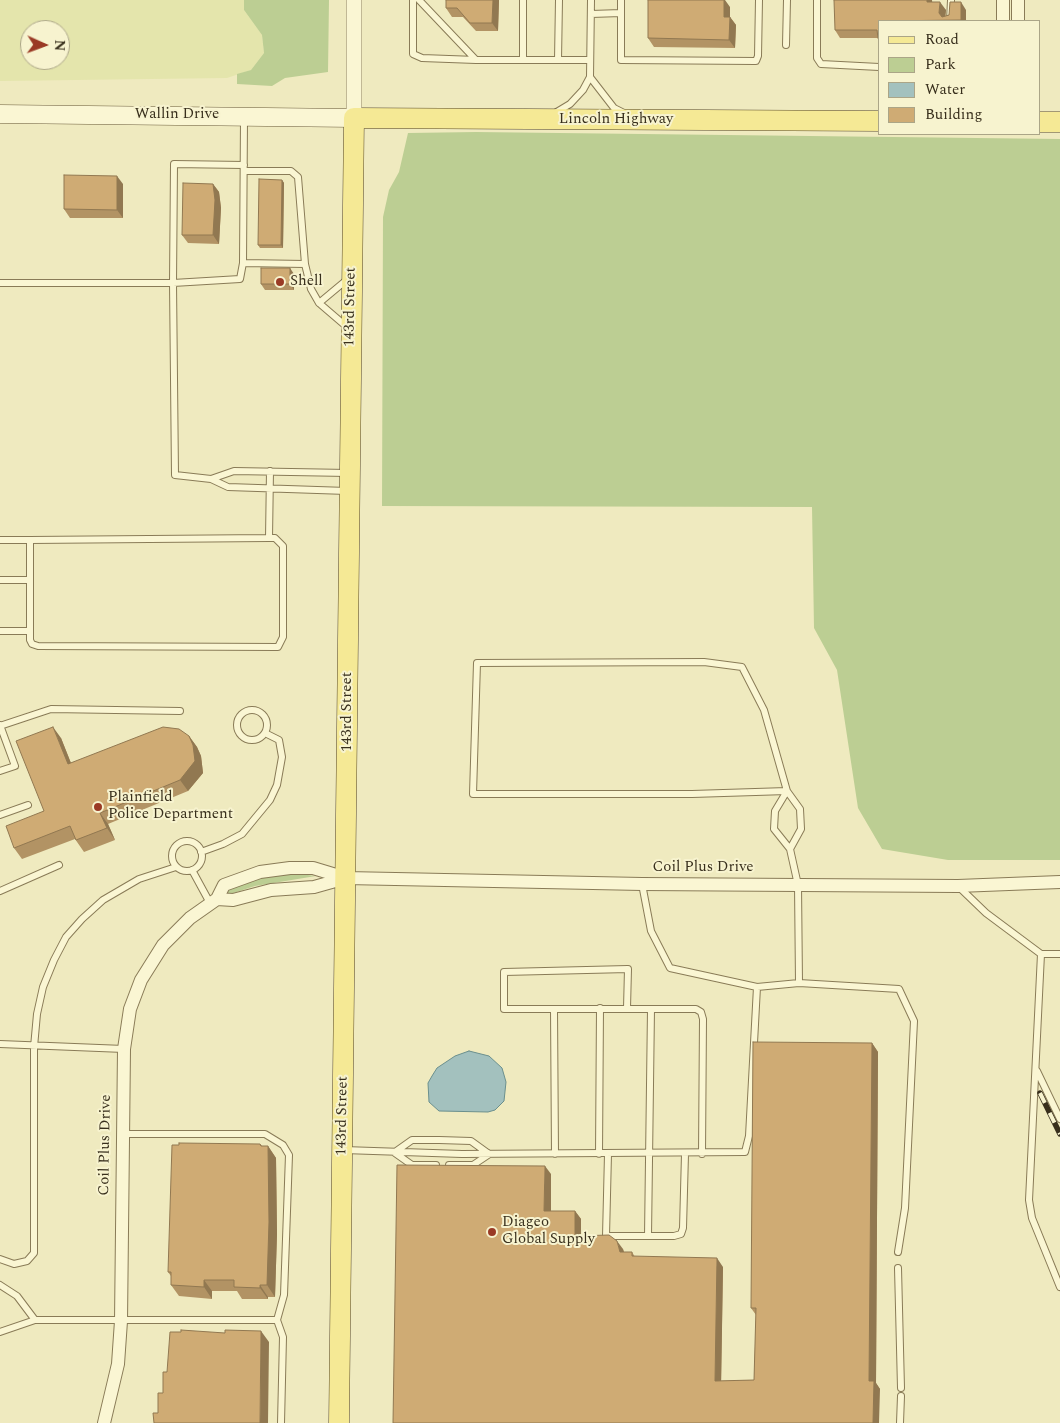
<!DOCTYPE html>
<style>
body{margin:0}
#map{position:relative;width:1060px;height:1423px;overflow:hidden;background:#efeabf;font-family:Spectral,serif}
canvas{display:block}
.legend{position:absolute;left:878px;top:20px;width:162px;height:115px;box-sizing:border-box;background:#f7f3cf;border:1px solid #aba587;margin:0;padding:6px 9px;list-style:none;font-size:15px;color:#382f1c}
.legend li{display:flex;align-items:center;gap:10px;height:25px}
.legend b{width:25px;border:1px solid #aba587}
.north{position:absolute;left:20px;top:20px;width:50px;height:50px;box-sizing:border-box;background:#f7f3cf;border:1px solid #aba587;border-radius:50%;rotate:92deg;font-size:14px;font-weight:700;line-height:20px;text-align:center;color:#382f1c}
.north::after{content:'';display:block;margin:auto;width:18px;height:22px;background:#9a3a25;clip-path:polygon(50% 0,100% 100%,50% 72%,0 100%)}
</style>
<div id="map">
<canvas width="1060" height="1423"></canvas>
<ul class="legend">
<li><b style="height:6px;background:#f5e995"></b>Road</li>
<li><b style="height:14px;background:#bcce93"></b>Park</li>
<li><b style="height:14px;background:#a3c1be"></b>Water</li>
<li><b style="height:14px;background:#cfab74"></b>Building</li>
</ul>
<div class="north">N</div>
</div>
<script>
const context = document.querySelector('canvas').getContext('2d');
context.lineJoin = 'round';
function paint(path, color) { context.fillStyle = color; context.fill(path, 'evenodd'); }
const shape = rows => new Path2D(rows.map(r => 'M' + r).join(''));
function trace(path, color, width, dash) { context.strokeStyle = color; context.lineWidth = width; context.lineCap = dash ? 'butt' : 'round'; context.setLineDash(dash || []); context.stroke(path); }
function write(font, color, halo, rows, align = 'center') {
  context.font = font + ' Spectral,serif'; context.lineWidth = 4; context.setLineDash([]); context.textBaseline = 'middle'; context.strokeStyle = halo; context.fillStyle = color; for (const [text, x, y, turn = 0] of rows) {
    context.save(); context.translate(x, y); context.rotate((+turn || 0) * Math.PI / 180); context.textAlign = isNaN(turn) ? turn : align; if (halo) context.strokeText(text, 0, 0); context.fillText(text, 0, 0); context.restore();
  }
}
paint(shape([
 [0,0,244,0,244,10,262,35,264,53,251,70,227,78,0,81],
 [30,30,60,30,60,60,30,60]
]), '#e4e5ac');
paint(shape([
 [244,0,329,0,328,72,285,78,272,86,237,84,237,74,251,70,264,53,262,35,244,10],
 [476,132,1060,139,1060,860,948,860,882,849,858,808,837,670,814,628,812,507,382,506,383,217,389,190,399,172,408,133],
 [291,873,316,876,255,886,227,895,226,890,257,878]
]), '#bcce93');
const water = shape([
 [469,1051,489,1056,502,1068,506,1082,504,1101,495,1110,488,1112,439,1111,429,1102,428,1083,432,1076,437,1068,455,1056,469,1051]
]);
paint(water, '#a3c1be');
trace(water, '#6a8f8d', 1);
const service = shape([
 [413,0,413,54,422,58,476,60],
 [419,0,476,60,590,60],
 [621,0,621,60,756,61,758,56,759,0],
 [817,0,817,58,821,64,879,67],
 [591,14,621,13],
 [950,21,951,0],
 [786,45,787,0],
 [523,60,523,0],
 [558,60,559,0],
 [590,77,614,108,624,113],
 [555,113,570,104,583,90,590,77,591,0],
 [244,119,243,263,305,264,311,289,319,303,347,327],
 [244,171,291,171,298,177,305,264],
 [243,263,240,279,173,283,174,164,244,165],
 [0,283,173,283,175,475,211,479,228,487,347,491],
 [319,303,349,278],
 [211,479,234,471,348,473],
 [0,540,30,540,30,640,32,644,38,646,278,647,283,637,283,546,275,538,269,538,270,471],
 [30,540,269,538],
 [0,580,30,580],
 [0,631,30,631],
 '237 725a15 15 0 1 1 30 0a15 15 0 1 1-30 0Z',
 [0,726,51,709,180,711],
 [0,771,15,766,0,725],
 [787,791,692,794,473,794,477,663,704,662,742,667,764,710,787,791,800,809,801,829,790,849],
 [787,791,775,811,774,829,790,849,798,885,799,983],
 [0,815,28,805],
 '172 856a15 15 0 1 1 30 0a15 15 0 1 1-30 0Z',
 [201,852,223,844,242,834,270,800,277,785,282,757,279,740,265,733],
 [192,870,210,903],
 [642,884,651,931,670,968,757,987],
 [959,887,986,913,1041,954,1029,1200,1032,1218,1060,1287],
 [0,891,59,865],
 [1041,954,1060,954],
 [554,1009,696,1009,701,1012,703,1019,702,1154],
 [0,1044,124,1049],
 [1037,1071,1060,1119],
 [344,1150,462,1154,745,1152,749,1136,757,987,799,983,899,989,914,1021,905,1208,898,1252],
 [395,1152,412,1140,439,1140,471,1141,489,1154],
 [395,1153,412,1165,436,1165],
 [555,1154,554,1009,504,1009,504,972,628,969,627,1008],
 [599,1154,600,1008],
 [608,1154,606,1236,674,1236,681,1234,683,1228,685,1154],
 [449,1165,473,1165,488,1155],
 [648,1236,651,1009],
 [0,1259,14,1264,27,1261,34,1253,34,1047,37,1014,43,987,54,960,66,937,82,919,103,900,139,879,176,867],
 [898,1268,901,1388],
 [0,1285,17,1296,35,1320,277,1320,284,1295,289,1155,283,1145,265,1134,122,1134],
 [277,1320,283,1337,281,1423],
 [0,1332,35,1320],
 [900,1423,901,1396]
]);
const minor = shape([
 [1003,0,1003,21],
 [1018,21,1018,0],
 [217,899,233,900,271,890,314,887,346,878,642,884,958,886,1060,882],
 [104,1423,118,1364,121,1321,124,1049,130,1009,141,980,163,945,190,918,217,899,224,885,260,872,290,868,313,868,346,878]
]);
const tertiary = shape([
 [354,118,354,0]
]);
const secondary = shape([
 [0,114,354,118]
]);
const primary = shape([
 [1039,122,1060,122],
 [339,1423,354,118,879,121]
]);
trace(service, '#897b57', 8);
trace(minor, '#897b57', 14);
trace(tertiary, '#897b57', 16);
trace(secondary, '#6a5b3a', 19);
trace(primary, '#56472c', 21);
trace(service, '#faf6d3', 6);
trace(minor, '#faf6d3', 12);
trace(tertiary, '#faf6d3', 15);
trace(secondary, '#faf6d3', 18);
trace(primary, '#f5e995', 20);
const rail = shape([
 [1040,1093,1060,1134]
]);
trace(rail, '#382f1c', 5.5);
trace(rail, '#f7f3cf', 4, [11]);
paint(shape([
 [446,0,499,0,498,31,476,31,463,17,452,17,446,8],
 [932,0,932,2,946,10,945,16,966,10,966,21,879,21,879,40,877,38,840,38,835,30],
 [730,7,730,17,736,25,735,48,654,47,648,38],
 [282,180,284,183,283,248,260,248,258,245],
 [123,184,123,218,70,218,64,209],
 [213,184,219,192,221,208,219,244,188,243,182,235],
 [294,274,294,290,265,290,261,284],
 [189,736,197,747,201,756,203,773,188,791,108,824,115,840,84,852,75,839,22,859,14,848,44,811,61,738,71,763],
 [872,1043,878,1052,876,1383,880,1389,393,1423,551,1174,551,1211,575,1211,581,1219,581,1236,623,1249,624,1252,632,1252,635,1257,723,1267,721,1381,754,1380,756,1315,751,1308],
 [260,1144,262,1146,268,1146,276,1158,277,1234,275,1297,268,1297,268,1299,242,1299,237,1291,212,1291,212,1299,179,1296,171,1285,171,1276,168,1272]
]), '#b29364');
paint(shape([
 [493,0,499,0,498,31,492,23],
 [724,0,725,0,730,7,730,24,730,17,736,25,735,48,729,40,724,17],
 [927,0,932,0,933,10,927,2],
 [940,2,946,10,945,21,939,13],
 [961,2,966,10,966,21,961,21],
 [117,176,123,184,123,218,117,210],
 [282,180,284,183,283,248,281,245],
 [213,184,219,192,221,208,219,244,213,235],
 [290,268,294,274,294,290,290,284],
 [53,727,61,738,76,776,68,764],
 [189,736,197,747,201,756,203,773,188,791,180,780],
 [100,813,108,824,115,840,107,828],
 [872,1043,878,1052,876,1383,880,1389,879,1423,873,1423,869,1381],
 [260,1144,268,1155,268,1146,276,1158,277,1234,275,1297,267,1285],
 [545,1166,551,1174,551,1220,544,1211],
 [575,1211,581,1219,581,1244,575,1236],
 [617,1241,623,1249,626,1260,620,1252],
 [717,1258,723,1267,721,1390,715,1381],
 [204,1280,212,1291,212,1299,204,1287],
 [260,1285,268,1297,268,1299,260,1288],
 [261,1331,269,1342,268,1423,260,1423]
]), '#917851');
const building = shape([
 [446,0,493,0,492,23,470,23,457,8,446,8,446,0],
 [648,0,724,0,724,17,730,17,729,40,648,38,648,0],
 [834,0,927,0,927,2,940,2,939,13,942,17,949,15,950,2,961,2,961,20,879,21,879,38,878,38,877,30,835,30,834,0],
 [64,175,117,176,117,210,64,209,64,175],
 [259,179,282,180,281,245,258,245,259,179],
 [183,183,213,184,215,200,213,235,182,235,183,183],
 [261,268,290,268,290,284,261,284,261,268],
 [53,727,68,764,163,727,179,729,189,736,193,745,195,761,180,780,100,813,107,828,76,840,70,826,14,848,6,826,44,811,16,741,53,727],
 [753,1042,872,1043,869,1381,874,1381,873,1423,393,1423,397,1165,545,1166,544,1211,575,1211,575,1236,609,1235,617,1241,620,1252,632,1252,632,1256,717,1258,715,1381,754,1380,756,1308,751,1308,753,1042],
 [179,1143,260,1144,261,1146,268,1146,269,1222,267,1285,260,1285,260,1288,234,1287,234,1280,204,1280,204,1287,171,1285,171,1272,168,1272,172,1145,179,1145,179,1143],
 [181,1330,225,1333,225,1330,261,1331,260,1423,154,1423,153,1413,158,1413,158,1393,163,1393,163,1372,167,1372,170,1332,181,1332,181,1330]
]);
paint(building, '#cfab74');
trace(building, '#917851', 1);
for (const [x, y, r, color] of [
 [280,282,5,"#9a3a25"],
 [98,807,5,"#9a3a25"],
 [492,1232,5,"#9a3a25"]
]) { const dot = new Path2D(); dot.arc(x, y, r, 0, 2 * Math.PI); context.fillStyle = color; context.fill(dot); trace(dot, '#f7f3cf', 2); }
write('15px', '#382f1c', '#f7f3cf', [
 ["Wallin Drive",177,115],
 ["Lincoln Highway",616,120],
 ["143rd Street",351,307,-89],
 ["143rd Street",348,712,-90],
 ["Coil Plus Drive",703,868],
 ["143rd Street",343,1116,-89],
 ["Coil Plus Drive",106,1145,-89]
]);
write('15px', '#382f1c', '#f7f3cf', [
 ["Shell",290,282],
 ["Plainfield",108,798],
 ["Police Department",108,815],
 ["Diageo",502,1223],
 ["Global Supply",502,1240]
], 'left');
</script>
